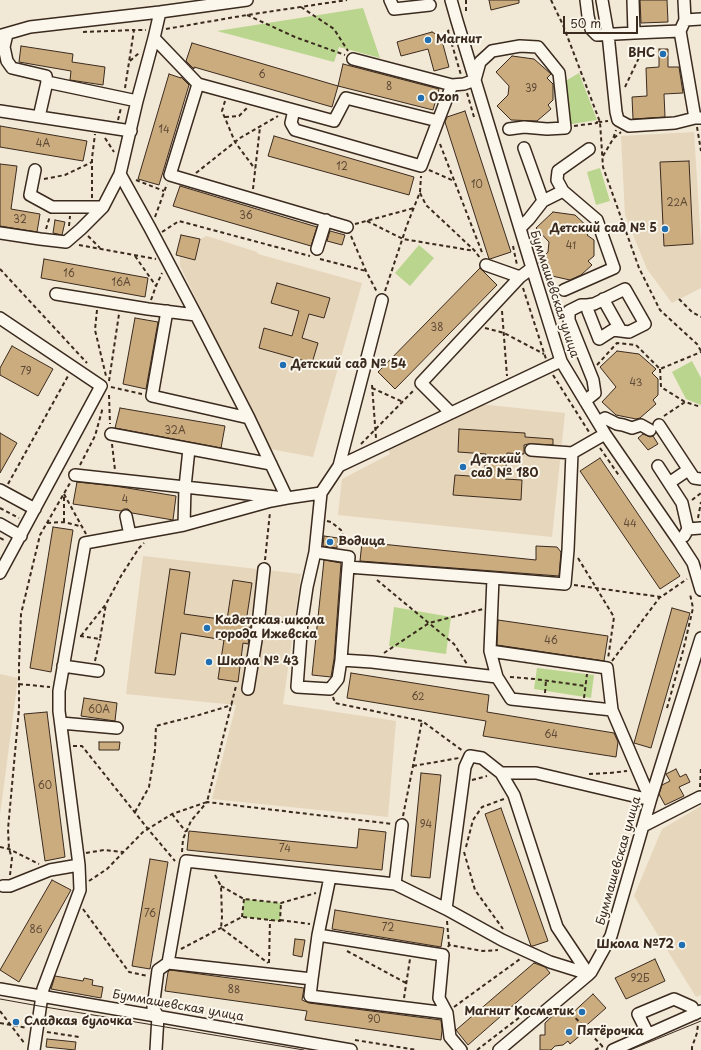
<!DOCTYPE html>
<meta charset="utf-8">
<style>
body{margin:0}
#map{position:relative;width:701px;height:1050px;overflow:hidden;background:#f1e8d6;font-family:"Playpen Sans",sans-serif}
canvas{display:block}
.scale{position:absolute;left:563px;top:16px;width:75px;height:18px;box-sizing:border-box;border:2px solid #3b2a1e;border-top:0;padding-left:5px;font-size:12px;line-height:14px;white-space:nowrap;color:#3b2a1e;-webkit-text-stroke:3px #fbf7ec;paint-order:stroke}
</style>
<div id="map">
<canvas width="701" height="1050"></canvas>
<div class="scale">50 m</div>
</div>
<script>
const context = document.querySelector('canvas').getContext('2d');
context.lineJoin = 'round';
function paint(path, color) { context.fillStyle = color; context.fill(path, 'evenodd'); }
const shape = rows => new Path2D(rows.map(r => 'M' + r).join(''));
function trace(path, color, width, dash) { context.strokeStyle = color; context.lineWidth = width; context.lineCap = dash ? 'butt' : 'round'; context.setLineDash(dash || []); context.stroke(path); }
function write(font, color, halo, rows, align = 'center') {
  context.font = font + ' "Playpen Sans",sans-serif'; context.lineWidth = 4; context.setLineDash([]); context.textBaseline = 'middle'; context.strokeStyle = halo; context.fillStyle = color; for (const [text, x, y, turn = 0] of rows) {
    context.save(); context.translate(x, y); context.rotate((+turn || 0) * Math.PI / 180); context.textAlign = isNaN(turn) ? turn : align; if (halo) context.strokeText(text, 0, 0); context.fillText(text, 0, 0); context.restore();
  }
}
paint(shape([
 [694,132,701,243,701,288,672,303,647,269,625,215,621,136],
 [207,236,257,252,258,254,362,283,313,457,270,449,267,446,180,266,180,257,195,260,200,239],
 [479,404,565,413,552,537,338,515,342,479,390,454,388,449],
 [143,556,301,574,283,704,396,721,388,817,212,799,236,705,126,694],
 [0,674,18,678,0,815],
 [701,806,701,995,696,997,634,896,662,829]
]), '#e6d6bc');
paint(shape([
 [363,8,380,58,339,47,334,62,217,31],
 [579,73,597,120,566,125,567,80],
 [600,168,610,201,596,205,587,172],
 [419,245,434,258,410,286,395,273],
 [692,361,701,378,701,405,686,399,672,372],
 [394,607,451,617,446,654,389,646],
 [537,668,594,675,591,698,534,689],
 [244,899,281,903,280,921,242,917]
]), '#bad68e');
const building = shape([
 [489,0,519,0,519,3,491,10,489,0],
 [640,0,667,0,668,22,641,23,640,0],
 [432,32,441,37,449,67,434,71,428,49,401,56,397,42,432,32],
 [192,43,338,86,332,107,194,67,194,69,186,61,192,43],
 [21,46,73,54,72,62,105,67,103,85,70,80,71,71,19,62,21,46],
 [659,49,668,49,668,67,679,67,683,93,664,94,665,117,633,119,632,97,647,96,646,68,659,67,659,49],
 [512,56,534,59,551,74,547,78,553,84,553,100,548,105,551,109,537,121,511,120,497,106,508,95,509,86,496,72,512,56],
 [343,64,439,89,433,110,338,86,343,64],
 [169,74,181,78,181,77,189,85,159,185,138,179,169,74],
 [465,111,511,252,490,259,489,259,445,122,447,117,465,111],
 [0,126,87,141,83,161,0,147,0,126],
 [274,136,414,177,409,195,268,156,274,136],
 [689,161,693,244,664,246,660,162,689,161],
 [0,164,17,166,11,209,40,214,37,232,0,226,0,164],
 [180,186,317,227,311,246,173,206,180,186],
 [553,212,575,215,591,230,587,235,594,240,594,256,588,261,592,265,581,275,570,280,552,276,538,263,548,252,549,242,536,228,553,212],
 [55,220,65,222,62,235,53,233,55,220],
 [330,231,345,235,342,245,327,241,330,231],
 [181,235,200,239,195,260,176,255,181,235],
 [44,259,148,278,145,297,41,278,44,259],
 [480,268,497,285,395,389,378,372,480,268],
 [277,283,330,298,324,318,309,314,302,338,318,343,312,363,259,348,264,328,292,336,299,311,271,303,277,283],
 [135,318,158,322,146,389,123,384,135,318],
 [12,346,53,369,38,396,0,375,0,368,12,346],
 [617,351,639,354,656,369,652,373,658,379,658,395,653,400,656,404,640,418,636,419,616,415,602,402,616,387,600,367,617,351],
 [120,408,225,426,221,448,115,428,120,408],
 [459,429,525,433,525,437,553,439,553,445,528,444,524,445,524,454,507,453,505,479,522,480,521,500,453,495,455,475,484,477,486,454,458,452,459,429],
 [0,433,17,443,0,473,0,433],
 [643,434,650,437,653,436,658,444,648,450,638,438,643,434],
 [600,458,680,576,660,589,580,471,600,458],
 [77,482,115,486,176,496,173,520,132,513,128,509,124,509,121,511,73,504,77,482],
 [53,527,73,530,51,672,30,668,53,527],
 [324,536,338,538,337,548,323,546,324,536],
 [362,542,536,560,536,546,557,547,561,552,559,576,360,561,362,542],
 [324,560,341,563,334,659,331,677,312,675,324,560],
 [170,569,190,572,184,614,227,620,233,580,252,583,246,622,251,623,251,627,247,628,245,631,244,634,245,638,249,640,248,644,243,643,238,682,218,679,224,640,181,633,175,675,155,673,170,569],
 [672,608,690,613,651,748,634,743,672,608],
 [498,620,608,636,604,661,497,645,498,620],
 [351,673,489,695,487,712,614,733,618,742,616,757,483,736,486,721,347,698,351,673],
 [84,698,117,703,115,721,81,716,84,698],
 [47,712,65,857,45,861,24,714,47,712],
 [99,742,120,742,119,750,99,750,99,742],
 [676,769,680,777,686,774,690,782,679,787,684,796,665,805,659,794,662,785,670,781,666,774,676,769],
 [421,773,441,775,430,878,411,876,421,773],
 [501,808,548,941,533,946,531,946,485,814,501,808],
 [359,829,386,832,382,870,187,850,189,831,357,848,359,829],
 [150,859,168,862,150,969,132,966,150,859],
 [52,880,71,890,19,982,0,970,52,880],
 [335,910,444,928,441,947,332,929,335,910],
 [295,939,305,940,302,957,293,955,295,939],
 [655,959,665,981,626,999,615,978,655,959],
 [534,963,545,967,550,973,468,1045,456,1030,534,963],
 [170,970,304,988,302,1000,309,1003,441,1020,442,1030,441,1040,305,1020,307,1011,165,991,168,972,170,970],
 [55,976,83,981,84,978,93,980,92,985,103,987,101,998,51,989,55,976],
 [593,994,606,1008,580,1031,582,1034,570,1044,568,1041,563,1045,555,1046,551,1050,540,1050,540,1035,545,1035,545,1023,561,1008,568,1017,593,994],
 [47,1039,76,1042,75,1050,46,1047,47,1039]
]);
paint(building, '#cbac7f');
trace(building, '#3b2a1e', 1);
const minor = shape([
 [390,0,394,9,430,5],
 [451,0,457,21,532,268,561,361,605,434,680,543,693,563,701,590],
 [586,0,588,16,591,29,597,35,634,33],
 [602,0,608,34,616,112,618,120,629,126,675,123,695,118,701,118],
 [633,0,634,33,680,31],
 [684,0,685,20,680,31,695,118],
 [160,12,154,38,137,101,120,174,150,228,196,315,249,418,287,498,321,493,339,466,561,361],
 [685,20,701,19],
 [7,34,4,47,7,61,12,68,46,76,47,82],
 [0,38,2,35,30,27,160,12,247,0],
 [154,38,198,84,170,175,347,227],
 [353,59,452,85,464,84,475,80,480,62,492,51,520,46,538,47,559,73,565,128,547,129,524,127,509,129],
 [198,84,334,121,346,98,438,121,452,85],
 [294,110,291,123,295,130,421,166,438,121],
 [0,111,131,131],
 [39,117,47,82,137,101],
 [35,170,30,195,52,207,103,207],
 [543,201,563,191],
 [520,228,529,219,543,201,524,148],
 [0,233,40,239,66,242,81,229,103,207,120,174],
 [317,249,326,220],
 [486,265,520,277],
 [564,290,614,268,597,220,563,191,557,180,558,171,589,149],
 [56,294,148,309,196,315],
 [603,299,621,331],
 [167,311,152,396,249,418],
 [0,318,101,386,0,573],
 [585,401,595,393,593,380,569,320,569,311,581,305,587,305,594,304,625,289,645,324,629,332,613,330,599,339,588,311,587,305],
 [451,413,421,383,520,277,532,268],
 [598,422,605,418,617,424,623,425,632,428,641,425,650,430],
 [659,425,694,478,701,479],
 [111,434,271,464],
 [531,450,572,453],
 [339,466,382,300],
 [658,466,682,503,688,529],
 [75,475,276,497],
 [669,483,688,470],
 [0,490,35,509],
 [321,493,315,552,349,557,348,567,493,578,490,651,497,677,511,699,612,710,645,787,651,798,642,798,536,773,501,773],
 [126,516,130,535],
 [0,524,21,536],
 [184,525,185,487,189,449],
 [684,536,688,529,701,528],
 [315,552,307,587,302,621,297,687,330,689,338,679,341,660],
 [348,567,341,660,372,662,497,677],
 [493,578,565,584,568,550,572,453,605,434],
 [258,625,301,631],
 [251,634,257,634,264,569],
 [490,651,607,668,612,710],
 [63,666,98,671],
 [248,689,257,634],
 [61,723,117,728],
 [470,756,482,758,501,773,514,795,557,927,583,966,588,975,579,971,550,962,515,946,502,940,446,909,465,767,470,756],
 [643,826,700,797],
 [330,877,318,935,443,955,439,998,447,1013],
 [395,884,402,825],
 [3,886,10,886,50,870,79,865],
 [168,963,312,979,310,996,447,1013,450,1037,461,1050],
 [312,979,318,935],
 [0,989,351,1050],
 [648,1034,638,1014,674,999,692,1007,695,1014],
 [34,1050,43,989,80,890,79,865,59,711,59,691,85,543,184,525,271,501,287,498],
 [156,1050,158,1016,153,1008,158,970,168,963,186,861,395,884,446,909],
 [499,1050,588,975,591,972,611,936,651,798,701,638],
 [613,1050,701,1011]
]);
trace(minor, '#3b2a1e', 14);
trace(shape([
 [551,0,563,25,600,122,603,167,639,268,660,310,697,344,701,351],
 [301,7,334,29,348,51],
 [466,11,466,0],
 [247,15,295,37,345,55],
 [166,29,247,15,347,0],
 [449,30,448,31,461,75],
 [83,32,134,30],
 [130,61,139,53],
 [625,87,646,43],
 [125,88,134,30,146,30],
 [467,93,474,117],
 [225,101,222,111,235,142,255,169],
 [225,117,239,116,247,108],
 [118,120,121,108],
 [574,126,597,123,597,120,600,122,608,121],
 [697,127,701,151],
 [105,138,114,152],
 [614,138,621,132],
 [440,144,483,255],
 [603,156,613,139,616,130],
 [429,170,454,181],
 [196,173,240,138,278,116],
 [44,179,65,175,92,162],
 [136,180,164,191],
 [253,189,260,127],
 [420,193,426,205,475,251,480,258],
 [92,198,92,158,95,134],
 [155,217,167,184],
 [367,221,403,239,475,251],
 [355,224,414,208],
 [69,226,70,216],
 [46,229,50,216],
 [162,232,179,221,310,256],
 [88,236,100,248],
 [351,236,366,271,377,292],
 [79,245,156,259],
 [513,246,517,265],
 [135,256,156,286],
 [320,259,366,271],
 [0,269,87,363],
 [523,288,546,359],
 [385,291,407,225,420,192,421,176],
 [679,299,692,312,701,317],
 [151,300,156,286,162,273],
 [97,310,95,330,106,376],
 [502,311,507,376],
 [485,328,504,333,544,354],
 [597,365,617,343,636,345,660,369,701,352],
 [660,369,661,387,685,402],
 [553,375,589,432],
 [109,381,119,314],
 [372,385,376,438],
 [111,387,142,394],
 [372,388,403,402],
 [109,395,110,424],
 [664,416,685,402,701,407],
 [112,444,115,470],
 [361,444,414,390],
 [600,448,620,477],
 [80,465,95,436,103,407],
 [8,484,68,376],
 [64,494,86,534],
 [692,500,701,493],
 [0,508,19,518],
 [698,518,701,502],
 [327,521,331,522,341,530,346,546],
 [64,522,64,494],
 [47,523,64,522,83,527],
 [0,538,6,541],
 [578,558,614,617,608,659],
 [265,560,270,512],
 [377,580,454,644,467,664],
 [574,585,661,597,687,579],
 [80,636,100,639,106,604],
 [81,636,106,604,121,576,139,548,144,543],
 [384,653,429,623,483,609],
 [95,661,100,639],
 [612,661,660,597],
 [510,677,535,679,585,686],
 [19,684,50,687],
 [545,693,546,680],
 [333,697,335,703,422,721,463,751],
 [584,698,587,674],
 [667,708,683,651,693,608,690,594],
 [73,746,82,746,148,829,175,861],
 [413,766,459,758],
 [589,774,609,773,627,771],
 [472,780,487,776],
 [700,787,701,767],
 [135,812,149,787,155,750,156,726,199,715,232,705],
 [172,814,186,832],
 [403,816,422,721],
 [0,847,9,849,39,864],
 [466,847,473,820,482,807,504,799],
 [182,852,183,839,191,821,207,802,393,824],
 [464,852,475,890,503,929],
 [86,853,104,850,123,852],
 [10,875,12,858,9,849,8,829,19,709,19,665,21,614,40,535,70,483],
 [215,875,221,886,222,917,221,928,268,963],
 [89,881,107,869,143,832,172,814,207,802,236,686,238,686],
 [221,886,244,899,281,903,316,893],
 [83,909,129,972,148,976],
 [242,917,244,899],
 [280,920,310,924],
 [447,921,449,945],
 [448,947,449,945,483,951,498,950],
 [181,949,242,917,280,921,281,903],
 [347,951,406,983],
 [269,963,270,920],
 [404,998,410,959],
 [454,1007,520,959],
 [566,1008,604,1048],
 [0,1011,25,1044],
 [0,1023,27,1028],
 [47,1032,79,1037],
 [355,1040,417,1050],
 [477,1050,529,1010],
 [595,1050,603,1046],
 [692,1050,692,1047,697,1033,698,1024]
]), '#3b2a1e', 2, [4, 3]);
trace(minor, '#fbf7ec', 11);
trace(shape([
 [0,999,39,1006,304,1050],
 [630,1050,701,1021]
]), '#3b2a1e', 1);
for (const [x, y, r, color] of [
 [428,40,4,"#1f6fb2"],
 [663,54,4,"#1f6fb2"],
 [421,98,4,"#1f6fb2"],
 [665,229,4,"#1f6fb2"],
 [283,365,4,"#1f6fb2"],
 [463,467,4,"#1f6fb2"],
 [330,542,4,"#1f6fb2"],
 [207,628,4,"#1f6fb2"],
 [209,662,4,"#1f6fb2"],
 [682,945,4,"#1f6fb2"],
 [582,1012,4,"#1f6fb2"],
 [16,1022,4,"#1f6fb2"],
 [569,1032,4,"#1f6fb2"]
]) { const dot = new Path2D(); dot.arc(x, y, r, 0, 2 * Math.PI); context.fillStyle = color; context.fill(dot); trace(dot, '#fbf7ec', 1.5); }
write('10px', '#5f4a36', null, [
 ["6",262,75],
 ["8",389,87],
 ["39",531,89],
 ["14",164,130],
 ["4А",43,144],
 ["12",342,167],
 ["10",477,185],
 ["22А",677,203],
 ["36",246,216],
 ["32",20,220],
 ["41",571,246],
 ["16",69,274],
 ["16А",121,283],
 ["38",437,328],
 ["79",26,372],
 ["43",636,383],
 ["32А",175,431],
 ["4",125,500],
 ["44",630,524],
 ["46",551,641],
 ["62",418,697],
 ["60А",99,710],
 ["64",551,735],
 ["60",45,786],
 ["94",426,825],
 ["74",285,849],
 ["76",150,914],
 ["72",388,928],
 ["86",36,930],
 ["92Б",640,979],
 ["88",234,990],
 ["90",374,1020]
]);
write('bold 12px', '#3b2a1e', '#fbf7ec', [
 ["Магнит",436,40],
 ["ВНС",655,54,"right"],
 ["Ozon",429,98],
 ["Детский сад № 5",657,229,"right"],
 ["Детский сад № 54",291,365],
 ["Детский",471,460],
 ["сад № 180",471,474],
 ["Водица",338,542],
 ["Кадетская школа",215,621],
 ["города Ижевска",215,635],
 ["Школа № 43",217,662],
 ["Школа №72",674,945,"right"],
 ["Магнит Косметик",574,1012,"right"],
 ["Сладкая булочка",24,1022],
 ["Пятёрочка",577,1032]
], 'left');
write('12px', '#3b2a1e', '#fbf7ec', [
 ["Буммашевская улица",554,294,72],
 ["Буммашевская улица",619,861,-74],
 ["Буммашевская улица",178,1006,10]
]);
</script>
